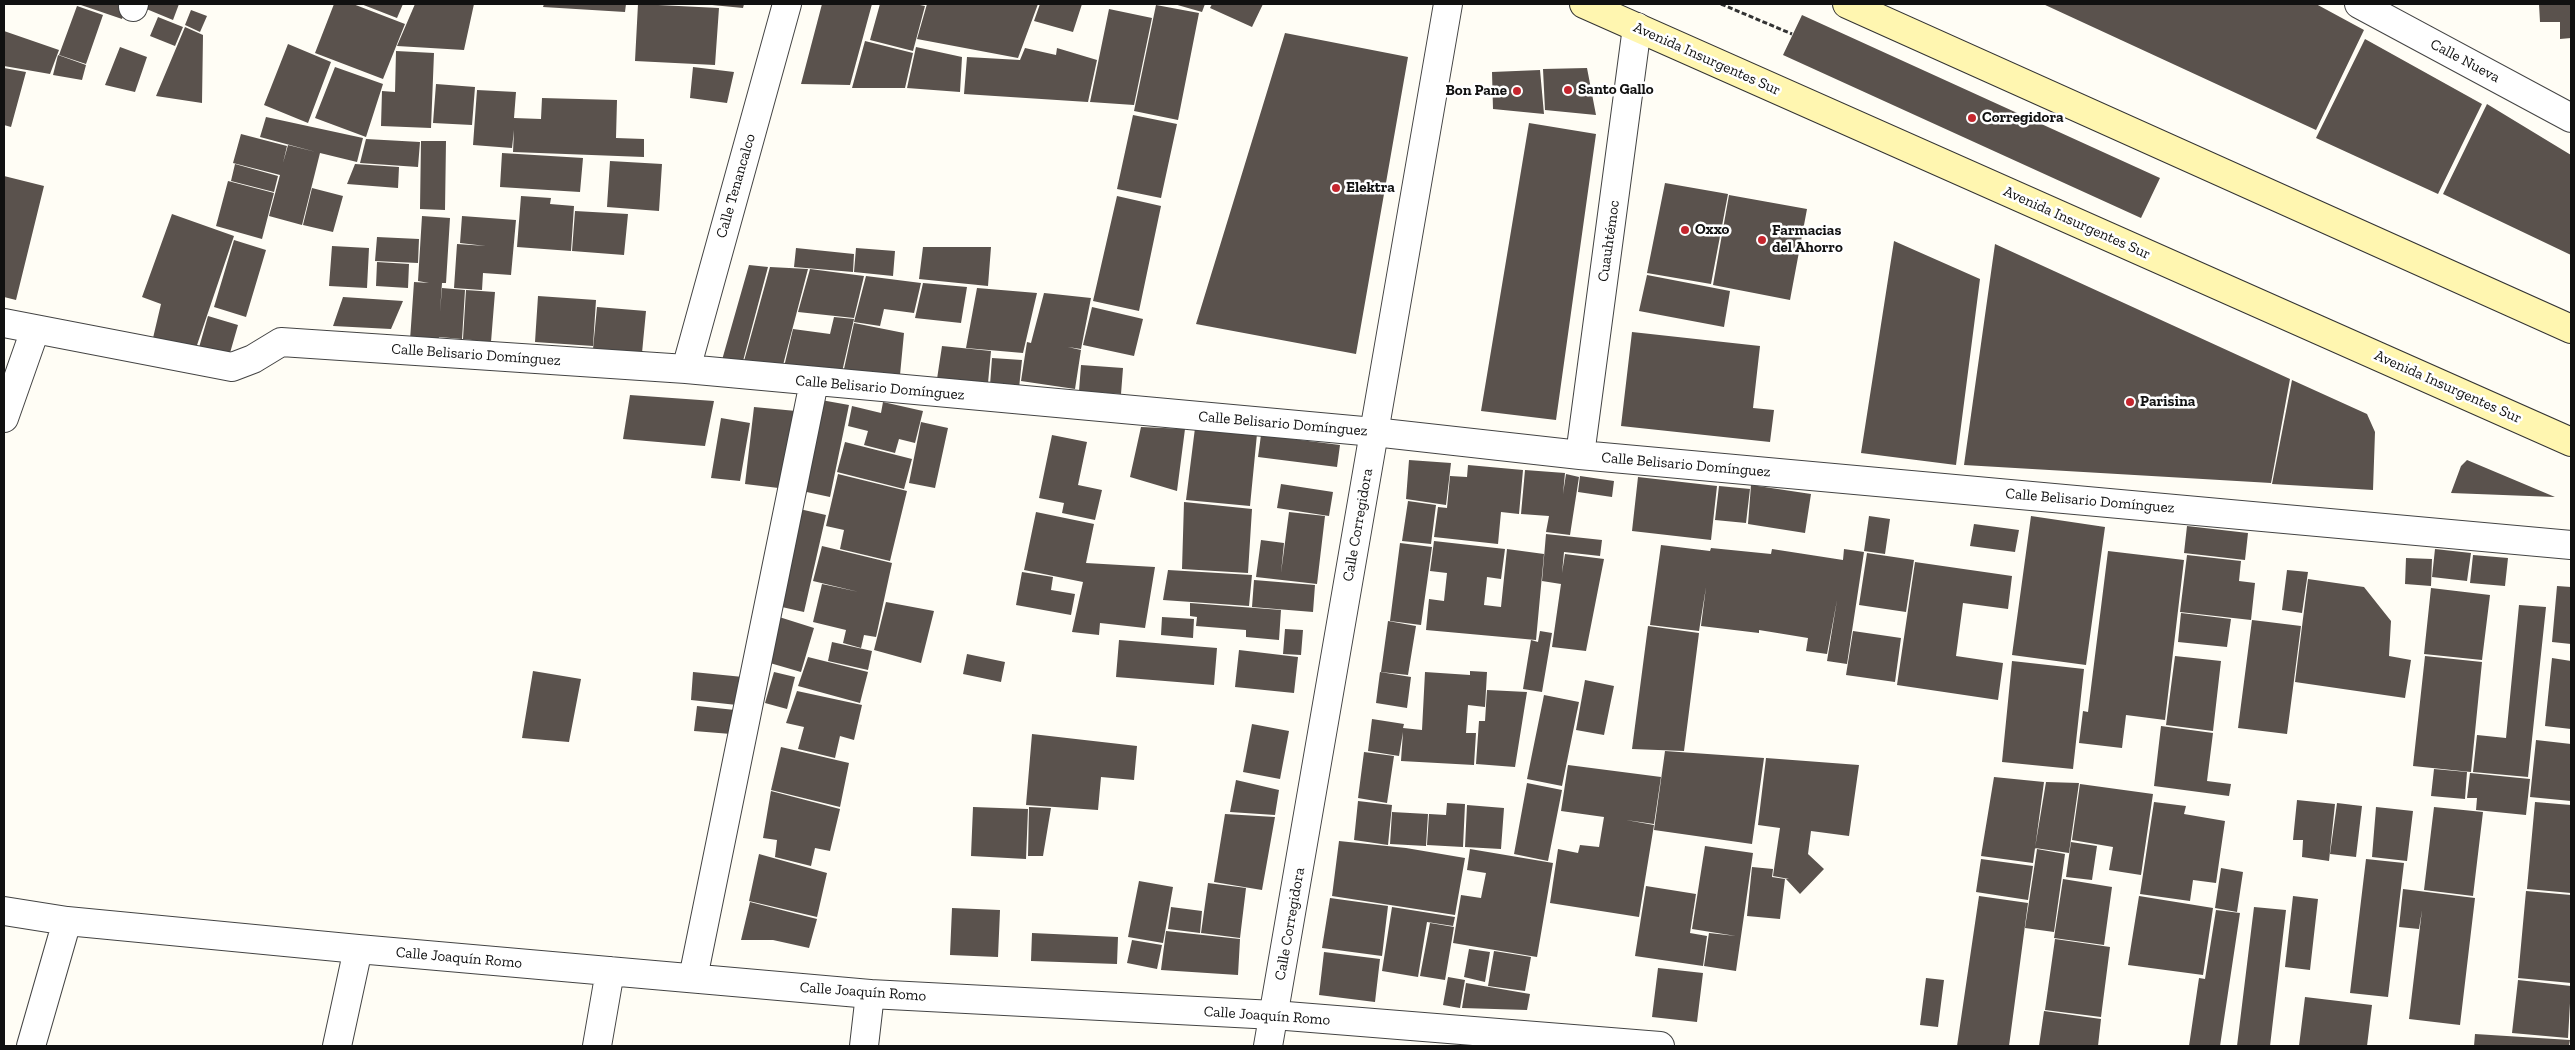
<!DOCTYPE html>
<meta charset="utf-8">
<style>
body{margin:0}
#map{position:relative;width:2575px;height:1050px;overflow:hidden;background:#fffdf5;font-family:"Zilla Slab",serif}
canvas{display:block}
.frame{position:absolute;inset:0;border:5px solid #111;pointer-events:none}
</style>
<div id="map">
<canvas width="2575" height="1050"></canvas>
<div class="frame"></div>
</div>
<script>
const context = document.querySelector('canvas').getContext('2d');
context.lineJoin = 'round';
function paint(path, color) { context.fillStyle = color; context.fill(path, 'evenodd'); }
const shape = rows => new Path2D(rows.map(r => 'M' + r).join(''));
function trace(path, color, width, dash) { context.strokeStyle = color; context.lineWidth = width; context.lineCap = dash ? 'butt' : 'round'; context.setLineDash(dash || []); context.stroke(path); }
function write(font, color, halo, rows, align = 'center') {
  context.font = font + ' "Zilla Slab",serif'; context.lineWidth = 5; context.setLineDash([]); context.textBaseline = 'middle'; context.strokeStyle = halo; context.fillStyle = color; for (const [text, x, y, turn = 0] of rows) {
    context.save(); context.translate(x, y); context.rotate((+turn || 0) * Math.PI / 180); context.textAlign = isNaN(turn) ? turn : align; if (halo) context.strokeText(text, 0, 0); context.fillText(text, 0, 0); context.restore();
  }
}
paint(shape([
 [78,4,127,4,122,19],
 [146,4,179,4,173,20,144,8],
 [334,4,353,4,405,24,383,79,315,53],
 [361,4,403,4,397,18],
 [415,4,474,4,464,50,397,46],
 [544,4,626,4,625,12,543,7],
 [638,4,719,8,715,65,635,61],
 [702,4,744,4,743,8],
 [822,4,872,4,850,85,801,84],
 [880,4,915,4,925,6,913,51,870,40],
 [927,4,1038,4,1018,58,917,39],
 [1040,4,1082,4,1073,32,1034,21],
 [1174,4,1205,4,1202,12],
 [1212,4,1263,4,1252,27,1210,8],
 [2043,4,2316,4,2364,30,2316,130],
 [2539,4,2571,4,2571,38,2560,39,2560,22,2540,22],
 [1156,5,1199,13,1178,120,1134,111],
 [77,6,103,15,86,64,59,55],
 [1109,9,1152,18,1134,105,1090,102],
 [191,10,207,16,200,32,185,25],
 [1802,15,2160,178,2141,218,1783,55],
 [158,17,183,27,175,46,150,36],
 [185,27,203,35,202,103,156,96],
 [4,31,59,50,50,74,4,66],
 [1285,33,1408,57,1356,354,1196,324],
 [2365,39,2482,104,2438,194,2316,138],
 [865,41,913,53,905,88,852,88],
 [288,44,331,62,308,123,264,105],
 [120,47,147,57,135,92,105,85],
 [916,47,962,57,960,92,907,88],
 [1025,48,1056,55,1057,48,1097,60,1088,102,964,94,967,57,1020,60],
 [396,51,434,53,431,128,381,126,382,91,395,92],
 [58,55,86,65,82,80,53,75],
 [335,67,383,84,366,137,315,118],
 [693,67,734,72,727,103,690,98],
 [4,68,26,72,11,127,4,125],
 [1587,68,1596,115,1545,110,1543,69],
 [1540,70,1544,114,1493,109,1492,72],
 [436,84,475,87,472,125,433,123],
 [477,90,516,92,514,118,541,119,542,98,617,100,616,138,644,139,644,157,513,152,514,130,512,148,473,145],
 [2487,104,2571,155,2571,255,2443,194],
 [1133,115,1177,124,1161,198,1117,189],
 [266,117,363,138,357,162,320,153,302,225,269,216,280,175,233,163,241,134,287,146,283,163,288,145,316,152,260,137],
 [1529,123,1596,134,1556,420,1481,411],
 [366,139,420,142,418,167,360,163],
 [421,141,446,141,445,210,420,209],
 [502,153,583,158,580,192,500,187],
 [610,161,662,164,659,211,607,207],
 [235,164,278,176,274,192,231,181],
 [355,164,399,167,398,188,347,184],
 [4,176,44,186,16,300,4,297],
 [228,181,274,193,262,239,216,226],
 [1665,183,1728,194,1711,284,1647,273],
 [312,188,343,196,333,232,303,225],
 [1729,195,1807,209,1790,300,1713,285],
 [521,196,551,198,550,204,574,206,571,251,517,247],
 [1117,196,1161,206,1139,311,1093,301],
 [575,211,628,214,624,255,572,251],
 [172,214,234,236,195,351,153,338,161,304,142,297],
 [422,216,450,218,446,283,442,283,440,312,442,288,465,290,462,339,439,337,438,342,410,340,414,282,429,283,418,281],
 [462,216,516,220,511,275,483,273,482,290,454,288,457,244,486,246,460,243],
 [377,237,419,239,418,263,375,261],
 [234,240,266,250,246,317,214,307],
 [1894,241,1980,279,1956,465,1861,453],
 [1995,244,2290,379,2271,483,1964,465],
 [332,246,369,248,367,288,329,286],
 [923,247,991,247,988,286,919,279],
 [796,248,854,254,853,272,794,267],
 [856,248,895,251,893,276,854,272],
 [377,262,409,264,408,288,376,286],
 [749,265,768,267,743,361,722,360],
 [770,267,808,269,783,365,744,361],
 [810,269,864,276,854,318,798,312],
 [1647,275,1730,291,1724,327,1639,311],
 [866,276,921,283,914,313,884,309,880,326,854,322],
 [923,283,967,287,961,323,915,318],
 [977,288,1037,293,1023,353,966,348],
 [466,290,495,292,491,342,463,339],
 [1044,293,1091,298,1081,349,1068,347,1081,350,1075,389,1021,381,1027,342,1031,343],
 [538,296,596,300,593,346,535,342],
 [343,297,403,301,391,329,333,326],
 [597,307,646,311,642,353,593,349],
 [1092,307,1143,319,1134,356,1083,345],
 [208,316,238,325,228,360,198,351],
 [834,317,854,319,842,372,784,367,793,329,830,334],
 [854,323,904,333,900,375,844,369],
 [1632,332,1760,346,1753,408,1774,410,1770,442,1621,426],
 [942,346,991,351,988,383,937,379],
 [992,358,1022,360,1019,388,990,385],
 [1081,365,1123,368,1121,394,1079,391],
 [2292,380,2367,414,2375,432,2373,490,2272,484],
 [630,395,714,401,705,446,623,439],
 [821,400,849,405,830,497,802,491],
 [883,402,923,411,915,443,899,439,895,453,864,445,868,431,848,426,852,406,881,413],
 [754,407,796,411,787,489,745,484],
 [721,418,750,423,740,481,711,478],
 [921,422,948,428,935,488,909,483],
 [1141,427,1185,429,1177,491,1130,477],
 [1195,428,1257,434,1250,506,1186,500],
 [1052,435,1087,442,1078,485,1102,490,1095,520,1062,513,1064,503,1039,498],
 [1261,435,1340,445,1337,467,1258,457],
 [845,442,912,459,904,489,837,472],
 [1409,460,1451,463,1446,505,1406,499],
 [2467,460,2555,497,2451,493,2461,466],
 [1468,465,1523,470,1519,514,1501,512,1498,544,1434,537,1438,507,1447,508,1450,476,1467,477],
 [1525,470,1565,473,1563,494,1566,474,1579,477,1570,535,1546,532,1549,516,1521,514],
 [838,474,907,491,890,561,840,549,844,530,826,526],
 [1580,476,1614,481,1612,497,1578,492],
 [1638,477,1717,486,1711,540,1632,531],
 [1281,484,1333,492,1329,516,1277,508],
 [1751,485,1811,494,1805,533,1748,524],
 [1719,486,1750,489,1746,523,1715,520],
 [1408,501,1436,505,1431,544,1402,541],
 [1184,502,1252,509,1248,573,1182,569],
 [795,508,826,515,804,612,773,605],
 [1036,512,1094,524,1086,563,1155,567,1145,628,1100,623,1099,635,1072,632,1083,582,1024,570],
 [1289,512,1325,516,1317,584,1256,577,1261,540,1284,543,1281,573],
 [1869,516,1890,519,1885,554,1864,551],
 [2031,516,2105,527,2086,665,2012,655],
 [1974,524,2019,530,2015,552,1970,546],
 [2187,526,2248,533,2245,560,2184,553],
 [1546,534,1602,540,1600,556,1564,552,1562,573,1565,554,1604,559,1586,651,1552,647,1561,584,1542,581],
 [1434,541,1505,549,1501,579,1487,577,1484,605,1501,607,1507,549,1544,554,1536,640,1426,630,1429,599,1444,601,1447,573,1430,571],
 [1400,543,1432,547,1421,625,1390,621],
 [1661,545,1710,551,1711,548,1771,554,1772,549,1843,560,1844,549,1864,552,1847,664,1827,661,1837,600,1827,654,1806,651,1808,638,1759,630,1759,633,1701,626,1706,587,1699,631,1650,625],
 [822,546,892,563,876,637,864,635,861,648,843,643,846,630,813,622,822,584,859,592,813,581],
 [2435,549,2471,553,2467,581,2432,577],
 [2108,551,2184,560,2165,720,2126,715,2122,748,2079,743,2083,711,2088,712],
 [1867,553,1914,560,1906,612,1859,605],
 [2187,555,2241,561,2239,581,2255,583,2251,620,2180,612],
 [2473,555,2508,558,2505,586,2470,583],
 [2406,558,2432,559,2431,586,2405,584],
 [1915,562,2012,576,2008,609,1963,603,1956,656,2003,663,1998,700,1897,685],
 [1168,570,1252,575,1249,606,1163,600],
 [2287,570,2308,572,2302,613,2282,610],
 [1022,572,1053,577,1051,590,1075,594,1071,615,1016,605],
 [2308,579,2364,587,2391,621,2389,656,2411,660,2405,698,2295,682],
 [1254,580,1315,585,1313,612,1252,607],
 [2557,586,2571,587,2571,644,2552,642],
 [2431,588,2490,595,2482,660,2424,654],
 [886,602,934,611,921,663,874,650],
 [1190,603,1281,610,1279,640,1246,637,1246,630,1196,626,1197,617,1190,616],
 [2519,605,2546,607,2528,777,2473,772,2477,735,2506,738],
 [2181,613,2231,619,2227,647,2178,642],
 [776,616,814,628,801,672,763,661],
 [1162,617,1194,619,1193,638,1161,635],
 [2252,620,2301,626,2287,734,2238,728],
 [1388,621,1416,626,1408,675,1381,672],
 [1648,626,1699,633,1684,751,1632,749],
 [1285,629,1303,630,1301,655,1283,654],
 [1540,631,1552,633,1542,692,1523,689,1531,640,1538,642],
 [1853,631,1901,638,1895,682,1846,675],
 [1119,640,1217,648,1214,685,1116,677],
 [832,642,872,651,868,670,828,661],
 [1239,650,1298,657,1294,693,1235,687],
 [967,654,1005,662,1001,682,963,674],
 [2175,656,2221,661,2213,731,2166,725],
 [2425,656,2482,662,2471,772,2413,766],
 [808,657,868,672,860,703,798,686],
 [2552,658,2571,661,2571,729,2545,726],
 [2012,661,2084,669,2073,769,2002,762],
 [533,671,581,679,569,742,522,738],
 [1470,671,1487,672,1485,707,1468,705,1466,733,1476,733,1474,765,1401,761,1403,732,1399,756,1368,751,1372,719,1404,724,1403,728,1422,730,1425,672,1470,675],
 [693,672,743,677,737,705,691,700],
 [774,672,795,677,787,709,765,703],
 [1380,672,1411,677,1407,708,1376,703],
 [1585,680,1614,686,1604,735,1576,730],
 [1487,690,1527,692,1515,767,1476,764,1479,721,1485,721],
 [797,691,862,705,854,740,840,736,835,758,798,749,804,727,786,723],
 [1544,695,1579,702,1562,786,1527,779],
 [697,706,735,710,731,734,694,731],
 [1252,724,1289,731,1280,779,1243,772],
 [2161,726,2213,733,2207,781,2231,784,2229,796,2154,786],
 [1032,734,1137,746,1134,780,1101,777,1098,810,1026,805],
 [2536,740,2571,744,2571,801,2530,797],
 [781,747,849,763,840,807,771,790],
 [1665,751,1764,758,1752,844,1654,830],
 [1364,752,1394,756,1387,803,1358,798],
 [1766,758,1859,765,1849,836,1811,831,1808,854,1824,869,1800,894,1786,879,1789,879,1773,876,1780,828,1758,825],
 [1568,765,1661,777,1654,824,1626,820,1654,825,1639,917,1550,903,1558,849,1578,853,1580,845,1599,847,1604,817,1561,811],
 [2434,769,2467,772,2465,799,2431,796],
 [2470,773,2530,779,2526,815,2476,810,2477,798,2467,798],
 [1994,777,2044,782,2033,863,1981,856],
 [1236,780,1279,790,1275,815,1230,812],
 [2046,782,2079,783,2069,853,2035,848],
 [1527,783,1562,790,1548,861,1514,854],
 [2080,784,2153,794,2141,875,2109,870,2113,847,2072,840],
 [771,791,840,809,830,851,815,848,811,866,775,857,777,840,763,838],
 [2297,800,2335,804,2329,861,2302,857,2303,840,2293,840],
 [1358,801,1392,805,1388,845,1354,840],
 [2154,802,2186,806,2184,814,2225,821,2216,883,2193,880,2190,901,2140,894],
 [2535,802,2571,805,2571,893,2527,889],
 [1447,803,1465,804,1463,847,1427,845,1429,814,1446,815],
 [2337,803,2362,806,2356,857,2330,854],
 [1467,805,1504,808,1501,849,1465,847],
 [973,807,1028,809,1026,859,971,856],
 [1029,807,1051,808,1043,856,1028,856],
 [2376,807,2413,811,2407,861,2372,857],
 [2434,807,2483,812,2473,896,2424,890],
 [1392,812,1428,814,1426,846,1390,844],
 [1225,814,1275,817,1262,890,1214,882],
 [1339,841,1406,848,1465,858,1455,915,1332,896],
 [2071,842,2097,846,2092,880,2066,877],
 [1705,846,1753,853,1736,971,1704,966,1709,933,1736,936,1692,929],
 [1470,849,1553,863,1537,957,1453,943,1461,895,1481,898,1486,873,1467,870],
 [2037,849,2065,854,2054,932,2025,928],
 [759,854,827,873,817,917,749,901],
 [1981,859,2033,866,2028,900,1976,892],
 [2366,859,2404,863,2388,997,2350,993],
 [1752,867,1773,869,1772,877,1785,879,1780,919,1747,916],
 [2221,868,2243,872,2237,912,2215,908],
 [2063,879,2112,887,2104,945,2054,938],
 [1139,881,1173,887,1163,943,1128,937],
 [1208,883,1246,888,1240,938,1201,933],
 [1646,886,1696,894,1690,933,1707,936,1703,966,1635,956],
 [2403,889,2475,898,2460,1025,2409,1019,2422,910,2419,929,2399,927],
 [2526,891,2571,895,2571,983,2518,978],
 [1979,896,2028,903,2009,1046,1957,1046],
 [2139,896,2213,908,2203,975,2128,965],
 [2293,896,2318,899,2310,970,2285,967],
 [1330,898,1388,906,1382,956,1322,948],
 [750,902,817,919,809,948,773,940,741,940],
 [1171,907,1202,911,1200,933,1168,929],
 [1392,907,1455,917,1453,926,1427,922,1418,977,1382,971],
 [2254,907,2286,910,2270,1046,2237,1046],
 [952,908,1000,910,998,957,950,955],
 [2216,910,2240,913,2220,1046,2189,1046,2199,978,2205,979],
 [1430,923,1454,927,1445,980,1420,976],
 [1166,931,1240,939,1238,975,1161,970],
 [1032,933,1118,937,1117,964,1031,961],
 [2055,939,2110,947,2101,1017,2045,1010],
 [1132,940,1162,945,1157,969,1127,963],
 [1469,949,1490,952,1485,982,1464,977],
 [1494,951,1531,957,1525,991,1488,986],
 [1324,952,1380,959,1375,1002,1319,995],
 [1658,968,1703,973,1697,1022,1652,1017],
 [1448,977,1465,980,1460,1008,1443,1005],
 [1926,978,1944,980,1938,1027,1920,1025],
 [2518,980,2571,986,2568,1038,2512,1033],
 [1466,983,1530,994,1527,1010,1462,1008],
 [2305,997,2372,1005,2367,1046,2299,1046],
 [2044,1011,2101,1019,2098,1046,2039,1046],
 [2475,1034,2570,1040,2569,1046,2474,1046]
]), '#5a524d');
const minor = shape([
 [2359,4,2571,118],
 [133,7,134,4],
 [4,323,232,367,253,359,281,342,686,369,1374,432,1580,455,2571,545],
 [686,369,787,4],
 [4,418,35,330],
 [1580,455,1637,27],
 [4,911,67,921,358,949,870,994,1274,1015,1660,1046],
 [693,978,814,382],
 [31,1046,67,921],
 [337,1046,358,949],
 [597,1046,610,971],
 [864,1046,870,994]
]);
const tertiary = shape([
 [1268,1046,1448,4]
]);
const secondary = shape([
 [1584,4,2571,442],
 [1847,4,2571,329]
]);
trace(minor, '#444', 30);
trace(tertiary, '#444', 30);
trace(secondary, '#333', 30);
trace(shape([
 [1721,4,1792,34]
]), '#333', 3, [5, 2.5]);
trace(minor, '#fff', 28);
trace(tertiary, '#fff', 28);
trace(secondary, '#fff6b0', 28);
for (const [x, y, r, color] of [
 [1568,90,5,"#c4262e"],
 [1517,91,5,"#c4262e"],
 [1972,118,5,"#c4262e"],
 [1336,188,5,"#c4262e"],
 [1685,230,5,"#c4262e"],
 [1762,240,5,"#c4262e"],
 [2130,402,5,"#c4262e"]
]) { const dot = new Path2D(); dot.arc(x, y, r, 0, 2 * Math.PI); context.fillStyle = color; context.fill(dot); trace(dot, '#fff', 2); }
write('15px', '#111', '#fff', [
 ["Avenida Insurgentes Sur",1707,59,24],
 ["Calle Nueva",2465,61,28],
 ["Calle Tenancalco",736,186,-74],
 ["Avenida Insurgentes Sur",2077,223,24],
 ["Cuauhtémoc",1609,241,-82],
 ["Calle Belisario Domínguez",476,355,4],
 ["Avenida Insurgentes Sur",2448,387,24],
 ["Calle Belisario Domínguez",880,388,5],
 ["Calle Belisario Domínguez",1283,424,5],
 ["Calle Belisario Domínguez",1686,465,5],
 ["Calle Belisario Domínguez",2090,501,5],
 ["Calle Corregidora",1358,525,-80],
 ["Calle Corregidora",1290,924,-80],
 ["Calle Joaquín Romo",459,958,5],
 ["Calle Joaquín Romo",863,992,4],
 ["Calle Joaquín Romo",1267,1016,4]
]);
write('bold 15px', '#111', '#fff', [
 ["Santo Gallo",1578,90],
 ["Bon Pane",1507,91,"right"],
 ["Corregidora",1982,118],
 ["Elektra",1346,188],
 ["Oxxo",1695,230],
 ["Farmacias",1772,231],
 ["del Ahorro",1772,248],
 ["Parisina",2140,402]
], 'left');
</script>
